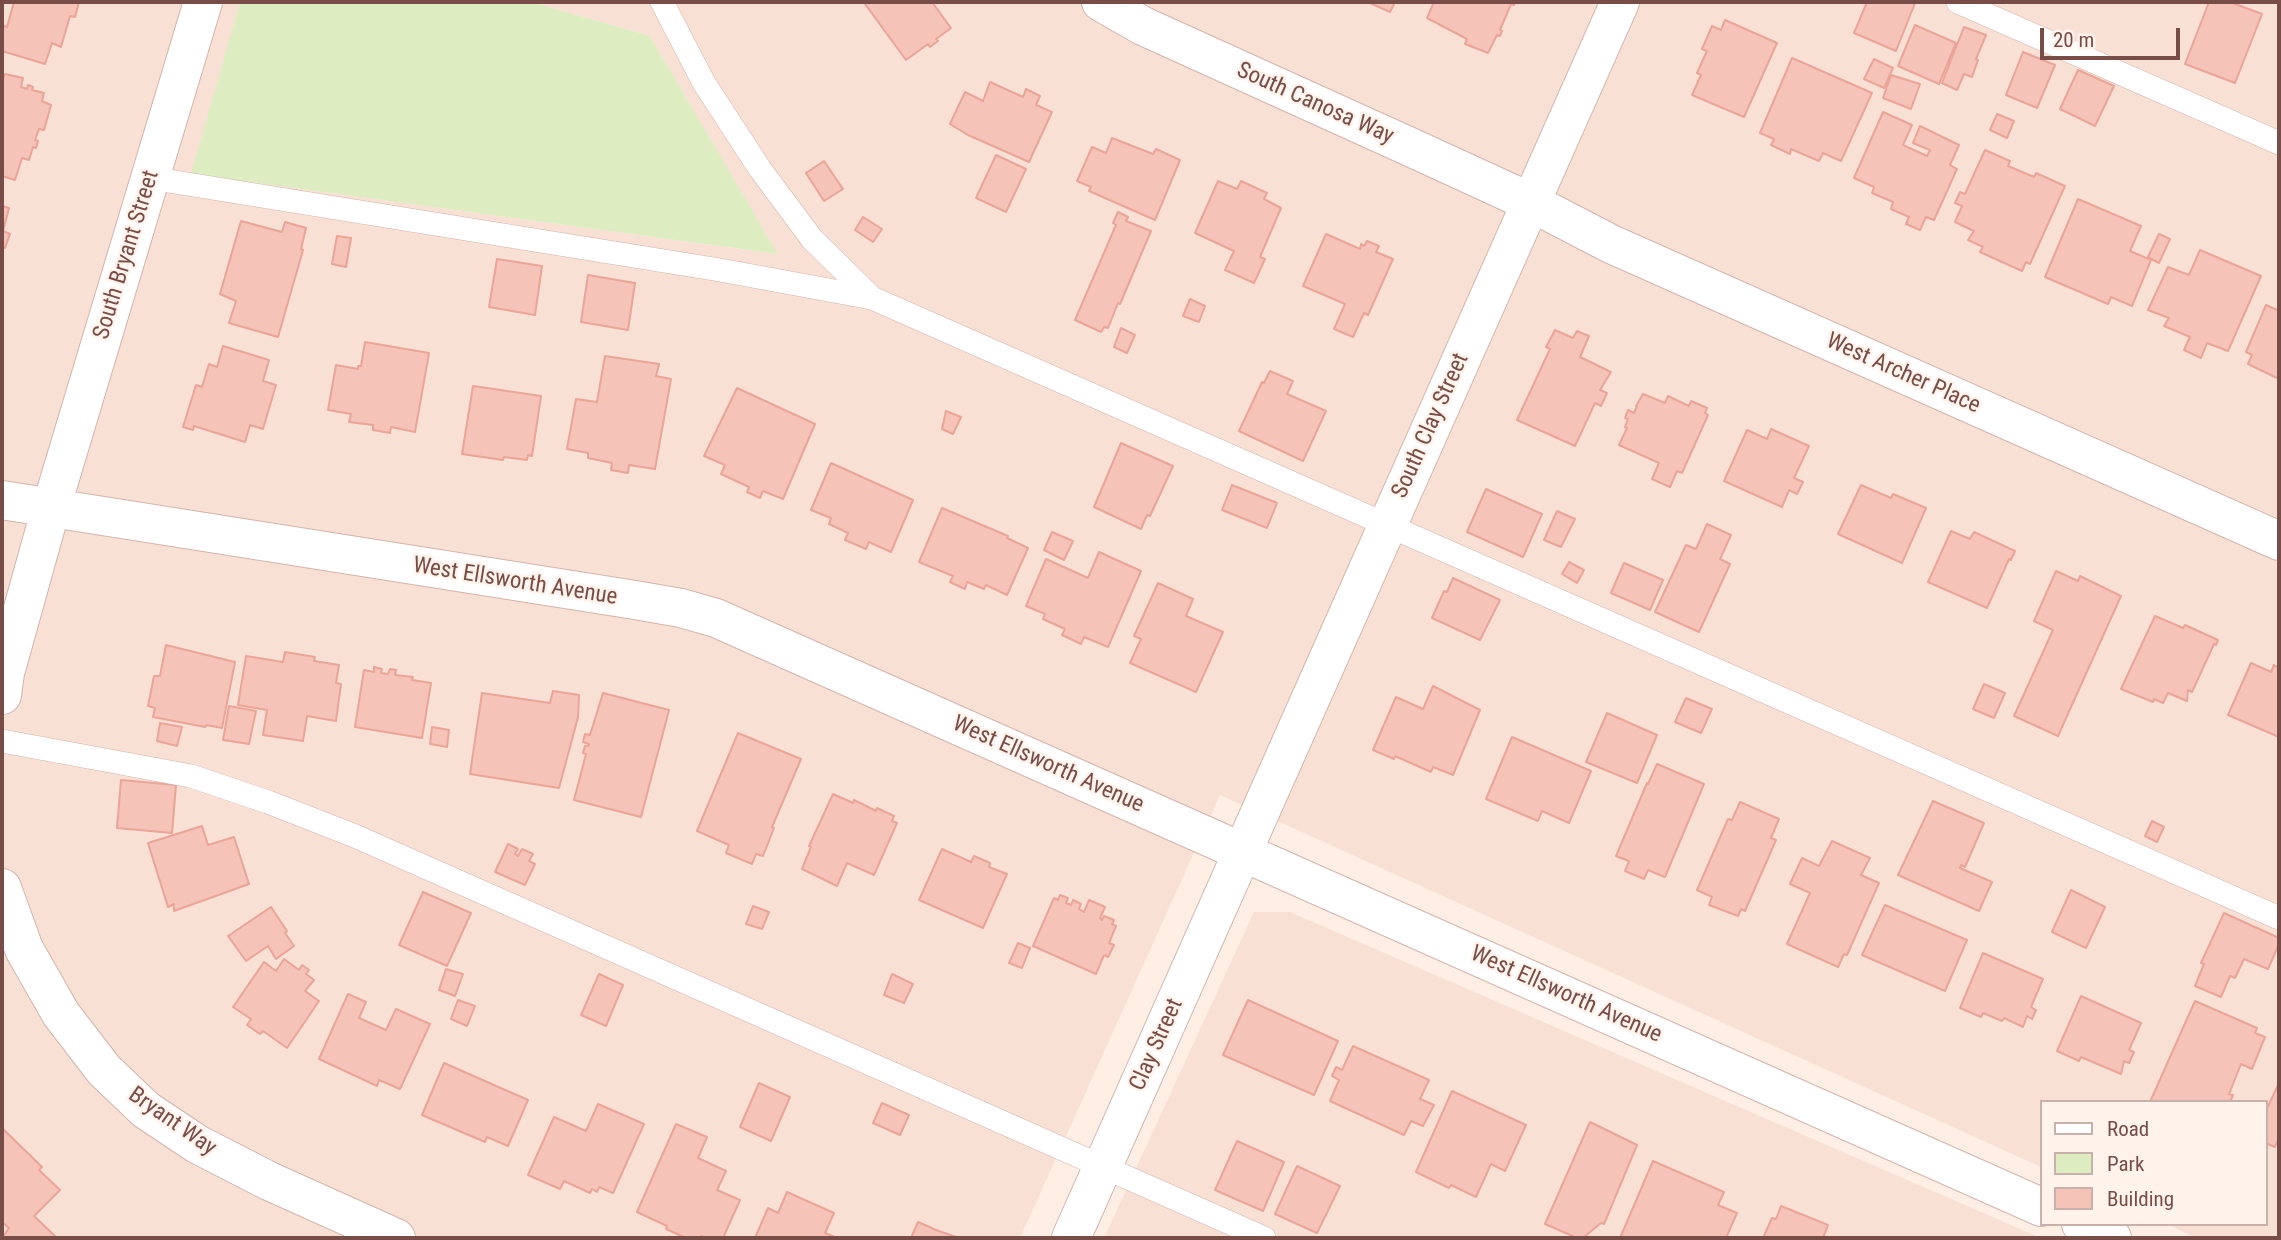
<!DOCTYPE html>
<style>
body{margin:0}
#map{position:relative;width:2281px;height:1240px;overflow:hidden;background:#feeee4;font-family:"Roboto Condensed",sans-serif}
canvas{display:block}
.frame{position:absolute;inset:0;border:4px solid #794d47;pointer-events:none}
.legend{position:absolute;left:2040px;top:1100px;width:228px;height:126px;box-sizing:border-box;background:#fff3ec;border:2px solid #c9b1aa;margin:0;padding:9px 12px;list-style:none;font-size:21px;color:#794d47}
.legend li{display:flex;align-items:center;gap:14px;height:35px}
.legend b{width:35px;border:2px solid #c9b1aa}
.scale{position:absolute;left:2040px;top:28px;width:140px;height:32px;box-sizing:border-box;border:4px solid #794d47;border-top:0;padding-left:9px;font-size:21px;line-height:24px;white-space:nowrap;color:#794d47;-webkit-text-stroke:5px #fff3ec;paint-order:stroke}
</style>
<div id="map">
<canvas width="2281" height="1240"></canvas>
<div class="frame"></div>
<ul class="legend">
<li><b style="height:9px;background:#fff"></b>Road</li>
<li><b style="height:19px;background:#ddedc1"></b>Park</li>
<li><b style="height:19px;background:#f6c3b9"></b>Building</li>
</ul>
<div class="scale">20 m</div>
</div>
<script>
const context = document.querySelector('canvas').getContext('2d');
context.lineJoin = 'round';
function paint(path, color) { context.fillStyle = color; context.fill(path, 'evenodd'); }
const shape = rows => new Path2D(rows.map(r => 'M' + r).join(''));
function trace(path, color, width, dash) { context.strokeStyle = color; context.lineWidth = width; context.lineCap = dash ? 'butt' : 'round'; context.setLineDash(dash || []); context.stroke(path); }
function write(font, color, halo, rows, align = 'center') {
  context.font = font + ' "Roboto Condensed",sans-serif'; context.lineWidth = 5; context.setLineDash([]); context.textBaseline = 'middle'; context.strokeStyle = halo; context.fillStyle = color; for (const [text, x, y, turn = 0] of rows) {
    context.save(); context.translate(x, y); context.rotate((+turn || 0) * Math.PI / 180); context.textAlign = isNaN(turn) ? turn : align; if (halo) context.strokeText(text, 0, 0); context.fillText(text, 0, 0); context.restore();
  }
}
paint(shape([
 [2,2,240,2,192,174,777,254,650,36,532,2,2279,2,2279,1238,2197,1238,2166,1224,2265,1224,2265,1102,2041,1102,2041,1167,1220,795,1020,1238,2,1238],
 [1254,912,1290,912,2041,1238,1104,1238]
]), '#f8e0d5');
paint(shape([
 [240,2,532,2,650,36,778,254,191,174]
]), '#ddedc1');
const building = shape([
 [14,2,79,2,75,17,70,16,61,47,52,43,45,64,2,51,2,33,4,26,7,27,14,2],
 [868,2,932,2,951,28,936,39,938,41,930,47,928,44,906,60,865,4,868,2],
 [1368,2,1395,2,1390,12,1368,2],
 [1434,2,1515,2,1514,5,1511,4,1500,30,1502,31,1500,36,1497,35,1488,53,1465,44,1467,39,1427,18,1434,2],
 [1867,2,1915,3,1896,51,1854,33,1867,2],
 [2209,2,2230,2,2262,14,2235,83,2185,64,2209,2],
 [1725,20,1777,43,1744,117,1692,95,1701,75,1697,73,1707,51,1702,49,1712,26,1721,30,1725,20],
 [1915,25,1956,43,1939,84,1898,66,1915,25],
 [1964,27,1986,35,1976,59,1978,60,1972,77,1964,74,1957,90,1942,83,1964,27],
 [2023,52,2055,65,2037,108,2006,95,2023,52],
 [1792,58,1872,93,1841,161,1823,153,1819,161,1791,149,1790,154,1771,145,1774,139,1760,133,1792,58],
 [1874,59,1893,68,1884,88,1864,79,1874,59],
 [2078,70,2114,86,2095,126,2060,109,2078,70],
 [5,74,23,78,21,87,27,89,28,85,33,87,32,90,44,93,42,101,51,105,44,130,39,129,35,140,38,141,36,148,33,147,29,160,22,158,15,180,2,176,2,82,5,74],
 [1891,75,1920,84,1911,109,1883,98,1891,75],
 [990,82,1023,97,1026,89,1040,96,1036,105,1052,112,1029,162,968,135,950,124,965,92,983,101,990,82],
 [1883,112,1912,125,1903,145,1927,156,1930,150,1913,143,1920,126,1959,145,1950,165,1957,169,1934,220,1926,217,1920,230,1906,224,1909,217,1891,209,1893,202,1872,193,1874,187,1854,178,1883,112],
 [1997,114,2014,121,2007,138,1990,130,1997,114],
 [1112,138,1153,154,1156,149,1180,160,1155,220,1089,191,1091,187,1077,181,1092,147,1106,153,1112,138],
 [1985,150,2010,161,2008,166,2034,177,2036,173,2065,186,2030,264,2026,262,2022,271,1980,252,1983,247,1968,240,1974,231,1955,222,1962,206,1955,203,1960,192,1965,194,1985,150],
 [996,155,1026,169,1006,212,976,198,996,155],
 [824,161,843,189,824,201,806,173,824,161],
 [1218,181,1237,189,1241,181,1267,193,1264,199,1281,208,1260,257,1265,259,1254,283,1225,270,1234,251,1195,233,1218,181],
 [2078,199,2141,226,2130,251,2151,260,2132,306,2111,297,2108,304,2045,277,2078,199],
 [2,206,9,208,3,231,10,234,5,248,2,247,2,206],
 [1118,212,1128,217,1126,221,1151,231,1120,304,1118,303,1108,328,1104,327,1101,332,1075,320,1116,225,1113,223,1118,212],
 [863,217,882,229,873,242,855,230,863,217],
 [241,221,282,232,285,222,306,228,301,249,303,250,278,337,229,323,236,301,220,294,241,221],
 [1326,234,1360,249,1361,244,1364,246,1367,241,1379,246,1376,252,1393,259,1368,315,1364,313,1353,337,1334,329,1345,304,1303,286,1326,234],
 [2159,234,2170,239,2159,263,2148,257,2159,234],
 [337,236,351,238,346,267,332,264,337,236],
 [2200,250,2261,276,2228,351,2207,343,2201,358,2184,350,2190,337,2164,326,2169,318,2148,310,2168,267,2189,275,2200,250],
 [497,259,542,266,535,315,489,307,497,259],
 [588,275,635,283,628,330,581,322,588,275],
 [1190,299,1205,306,1199,322,1183,316,1190,299],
 [2266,305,2279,311,2279,379,2248,364,2252,355,2246,352,2266,305],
 [1121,328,1135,335,1127,353,1114,347,1121,328],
 [1555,330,1573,338,1577,331,1589,336,1580,357,1611,372,1600,390,1607,393,1601,406,1595,403,1575,446,1517,420,1550,349,1546,347,1555,330],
 [365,342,429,353,415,432,391,427,390,433,373,430,373,425,349,422,351,414,328,410,336,365,358,369,358,366,361,366,365,342],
 [223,346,269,360,263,381,276,385,263,429,250,425,245,442,194,426,193,430,183,427,196,385,202,387,209,364,217,367,223,346],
 [605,356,659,364,656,376,671,379,655,469,629,465,628,473,611,470,612,463,588,458,588,453,567,449,576,399,597,402,605,356],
 [1270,371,1293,381,1287,394,1326,411,1303,461,1239,431,1262,382,1264,383,1270,371],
 [473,386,541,396,532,456,528,455,527,460,504,457,503,460,462,454,473,386],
 [737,388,815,424,783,499,763,491,760,498,747,492,749,487,721,474,725,465,704,456,737,388],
 [1643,394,1665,403,1668,396,1689,406,1691,401,1707,408,1705,413,1708,415,1682,473,1677,471,1670,487,1652,479,1659,463,1619,445,1627,428,1625,427,1628,419,1625,418,1628,410,1634,413,1637,406,1636,406,1643,394],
 [946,411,961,417,953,434,942,429,946,411],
 [1771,429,1809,446,1794,478,1803,482,1797,494,1789,490,1782,507,1724,481,1747,430,1767,439,1771,429],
 [1121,443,1173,466,1150,516,1147,515,1141,529,1094,507,1121,443],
 [831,463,913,500,891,552,869,542,866,549,845,540,848,533,829,524,831,518,811,510,831,463],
 [1232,485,1277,503,1267,528,1222,510,1232,485],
 [1861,485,1891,498,1893,494,1926,508,1902,563,1838,534,1861,485],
 [1486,489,1542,514,1523,557,1467,532,1486,489],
 [942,508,1008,536,1007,538,1028,548,1007,595,986,585,984,589,967,582,965,589,950,582,953,576,919,562,942,508],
 [1557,511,1575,519,1561,547,1544,540,1557,511],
 [1707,524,1731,535,1720,559,1730,564,1699,632,1655,612,1686,545,1696,549,1707,524],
 [1951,531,1970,539,1974,532,2015,551,2011,560,2009,559,1987,608,1928,582,1951,531],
 [1052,532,1073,541,1064,560,1044,550,1052,532],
 [1099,552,1141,571,1108,647,1084,637,1081,644,1062,635,1065,629,1043,619,1045,614,1026,606,1046,559,1088,578,1099,552],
 [1569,562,1584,570,1577,583,1562,574,1569,562],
 [1624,563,1663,580,1650,610,1611,593,1624,563],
 [2056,571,2078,581,2080,576,2121,596,2058,736,2014,716,2053,630,2034,621,2056,571],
 [1453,578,1500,600,1480,640,1432,618,1444,591,1447,592,1453,578],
 [1158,583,1193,599,1186,616,1223,632,1196,692,1130,663,1141,639,1134,636,1158,583],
 [2155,616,2183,628,2185,625,2218,640,2216,645,2214,644,2192,692,2188,690,2187,701,2168,693,2163,703,2154,699,2153,702,2121,689,2155,616],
 [166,645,235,662,222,728,206,725,205,727,153,717,155,708,148,706,154,676,160,676,166,645],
 [285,652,315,657,314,661,339,665,336,683,341,684,336,721,307,716,303,741,263,735,267,710,238,705,246,656,283,662,285,652],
 [2251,663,2271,672,2274,665,2279,668,2279,737,2228,715,2251,663],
 [374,667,382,669,381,673,388,674,390,669,396,670,395,675,413,677,412,680,431,683,422,738,355,727,364,670,374,672,374,667],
 [1984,684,2005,693,1994,718,1973,709,1984,684],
 [1433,686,1480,710,1453,775,1433,767,1431,772,1395,756,1394,759,1373,750,1396,697,1423,709,1433,686],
 [553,691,579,695,578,717,559,788,470,774,482,693,550,703,553,691],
 [603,693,669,710,641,817,574,800,586,754,583,753,585,746,588,746,589,744,583,742,585,734,590,735,603,693],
 [1686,698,1712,709,1701,733,1675,722,1686,698],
 [229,706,256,711,249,744,223,740,229,706],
 [1607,713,1657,735,1637,783,1586,762,1607,713],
 [160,723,182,727,177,746,157,741,160,723],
 [432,727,449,730,447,747,430,744,432,727],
 [738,733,801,759,772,827,774,828,763,856,756,854,752,864,726,853,729,845,697,831,738,733],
 [1512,737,1591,771,1569,823,1542,811,1538,821,1486,799,1512,737],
 [1657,764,1704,784,1665,877,1648,870,1644,879,1625,871,1629,861,1616,856,1647,783,1648,784,1657,764],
 [121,780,176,785,172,833,117,828,121,780],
 [833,794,853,803,854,800,876,811,877,808,894,816,892,821,897,823,874,875,847,863,837,886,802,869,811,847,809,846,833,794],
 [1933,801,1984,823,1965,867,1961,865,1960,868,1992,882,1979,911,1898,875,1933,801],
 [1740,802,1779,819,1771,838,1776,840,1745,911,1741,909,1738,916,1709,905,1712,897,1697,890,1728,819,1732,820,1740,802],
 [2152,821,2164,827,2157,842,2145,836,2152,821],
 [202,826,208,845,234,837,249,884,174,911,174,904,168,907,148,843,202,826],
 [1832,841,1870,858,1861,875,1879,883,1847,955,1844,954,1838,967,1787,944,1810,893,1790,884,1802,858,1819,866,1832,841],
 [508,844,518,849,515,854,518,856,522,849,533,854,529,861,535,864,525,885,495,872,508,844],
 [942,849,971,862,974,856,990,863,989,867,1007,874,983,928,919,900,942,849],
 [2071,890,2105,907,2086,948,2052,932,2071,890],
 [423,892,471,913,447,966,399,945,423,892],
 [1060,895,1068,898,1066,903,1071,905,1073,900,1081,904,1079,909,1084,912,1089,900,1105,907,1100,918,1102,920,1104,916,1114,920,1112,924,1116,926,1109,943,1114,945,1108,957,1104,955,1096,974,1033,946,1054,898,1058,900,1060,895],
 [1885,905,1967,940,1945,991,1862,955,1885,905],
 [753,906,769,912,762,929,746,924,753,906],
 [271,907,287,931,285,933,294,946,276,959,268,946,246,961,228,936,271,907],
 [2224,913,2279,938,2279,944,2268,969,2244,959,2235,978,2230,976,2221,997,2195,986,2204,964,2201,963,2224,913],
 [1018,943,1030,948,1022,968,1009,963,1018,943],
 [1983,953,2043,979,2031,1007,2036,1010,2032,1019,2027,1016,2023,1027,2004,1018,2002,1021,1983,1013,1981,1017,1960,1008,1983,953],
 [284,959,299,970,302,965,309,970,306,974,314,980,305,991,319,1001,287,1048,263,1031,260,1034,247,1025,251,1019,233,1007,264,962,276,971,284,959],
 [446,969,463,974,455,996,439,990,446,969],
 [599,974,623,985,606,1026,581,1015,599,974],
 [892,974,913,984,904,1003,884,995,892,974],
 [348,994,366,1002,359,1018,386,1030,396,1009,430,1024,400,1089,379,1080,377,1086,319,1059,348,994],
 [2081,996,2141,1023,2129,1050,2134,1052,2129,1063,2124,1061,2121,1074,2081,1057,2079,1061,2057,1051,2081,996],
 [458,1000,475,1006,467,1026,451,1019,458,1000],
 [1248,1000,1338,1041,1314,1095,1223,1055,1248,1000],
 [2195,1001,2257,1028,2255,1033,2265,1037,2252,1069,2241,1064,2229,1094,2233,1095,2230,1102,2150,1102,2195,1001],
 [1353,1046,1429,1080,1420,1099,1434,1105,1423,1126,1411,1121,1404,1135,1330,1101,1339,1080,1332,1076,1336,1067,1342,1070,1353,1046],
 [444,1063,528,1100,508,1146,487,1137,485,1142,422,1115,444,1063],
 [759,1083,790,1097,771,1141,740,1127,759,1083],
 [2278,1085,2279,1143,2277,1142,2275,1147,2265,1143,2265,1113,2278,1085],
 [1452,1091,1526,1125,1505,1171,1491,1164,1476,1197,1451,1185,1449,1188,1416,1172,1452,1091],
 [882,1103,909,1115,900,1135,873,1123,882,1103],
 [598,1104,644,1124,613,1193,599,1187,597,1192,592,1189,590,1193,564,1181,560,1189,528,1175,554,1117,586,1131,598,1104],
 [1590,1122,1637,1145,1604,1224,1601,1223,1583,1238,1577,1238,1545,1224,1590,1122],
 [676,1124,707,1137,698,1158,726,1171,717,1190,740,1200,723,1238,707,1238,701,1236,700,1238,686,1238,666,1229,667,1226,637,1212,676,1124],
 [2,1128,42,1167,39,1170,60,1190,34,1216,57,1238,2,1238,9,1228,2,1222,2,1128],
 [1237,1141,1284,1162,1263,1211,1215,1190,1237,1141],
 [1653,1161,1724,1192,1718,1205,1737,1213,1726,1238,1620,1238,1653,1161],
 [1297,1166,1340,1186,1317,1233,1275,1214,1297,1166],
 [787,1192,834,1213,825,1233,837,1238,755,1238,768,1208,778,1213,787,1192],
 [1781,1206,1828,1225,1823,1238,1763,1238,1772,1218,1776,1219,1781,1206],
 [918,1222,936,1230,959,1238,911,1238,918,1222]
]);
paint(building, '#f6c3b9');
trace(building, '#eaa498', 2);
const lane = shape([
 [662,2,704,83,760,169,812,239,872,298],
 [1958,2,2279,143],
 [150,178,720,270,872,298,2279,918],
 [2,741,191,776,268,802,355,836,1264,1238]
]);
const street = shape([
 [1101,2,1143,26,1408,146,1530,202,1611,244,2279,541],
 [2,500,635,600,681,608,716,618,2041,1207],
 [2,695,5,673,51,508,203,2],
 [2,888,24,949,61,1014,104,1070,146,1110,197,1144,269,1181,396,1238],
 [2081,1224,2112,1238],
 [1071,1238,1620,2]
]);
trace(lane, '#d3b4ab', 24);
trace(street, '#d3b4ab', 40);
trace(lane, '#fff', 23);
trace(street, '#fff', 38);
write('23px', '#794d47', '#fff3ec', [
 ["South Canosa Way",1315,104,24],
 ["South Bryant Street",127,255,-73],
 ["West Archer Place",1903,374,24],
 ["South Clay Street",1431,426,-66],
 ["West Ellsworth Avenue",515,582,9],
 ["West Ellsworth Avenue",1048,765,24],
 ["West Ellsworth Avenue",1566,995,24],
 ["Clay Street",1157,1045,-66],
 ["Bryant Way",172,1122,35]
]);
</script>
